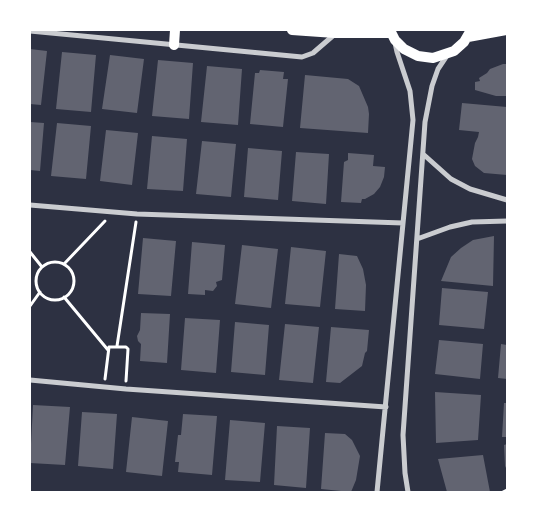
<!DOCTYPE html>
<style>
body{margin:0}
#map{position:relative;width:537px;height:522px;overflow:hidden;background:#2d3142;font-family:Overpass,sans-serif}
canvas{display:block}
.frame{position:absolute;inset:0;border:31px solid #fff;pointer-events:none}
</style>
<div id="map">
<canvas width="537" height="522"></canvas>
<div class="frame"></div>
</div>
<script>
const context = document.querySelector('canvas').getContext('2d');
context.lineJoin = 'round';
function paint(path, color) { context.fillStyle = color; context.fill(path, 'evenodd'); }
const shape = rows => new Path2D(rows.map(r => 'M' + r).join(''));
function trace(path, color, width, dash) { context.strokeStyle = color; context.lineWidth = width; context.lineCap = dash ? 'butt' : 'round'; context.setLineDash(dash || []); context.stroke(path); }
paint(shape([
 [30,49,47,51,41,105,30,104],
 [62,52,96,55,91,112,56,109],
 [110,55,144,59,137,113,102,109],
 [158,60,193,63,189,119,152,116],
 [503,64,507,64,507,96,496,96,475,90,475,82,480,81,479,78,487,73,490,69],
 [207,66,242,69,238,125,201,122],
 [260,70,284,72,283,79,288,79,283,127,250,124,255,73,259,73],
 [305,75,348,79,359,86,368,107,369,114,368,133,300,128],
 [462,103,507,107,507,175,484,173,475,166,472,159,475,143,478,137,479,132,459,130],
 [30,122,44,123,40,171,30,170],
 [57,123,91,126,86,179,51,176],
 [106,130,138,133,132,185,100,181],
 [152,136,187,139,183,191,147,189],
 [202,141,236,144,231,197,196,194],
 [248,148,282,151,278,200,244,197],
 [296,152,329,154,326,204,292,201],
 [348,153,374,155,373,166,385,167,384,177,380,187,374,194,365,199,362,199,361,203,341,202,344,162,348,160],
 [494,236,493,286,441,281,451,257,461,248,473,240],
 [143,238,176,241,171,296,138,294],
 [192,242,225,245,222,280,216,282,217,286,213,291,205,290,205,295,188,294],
 [242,245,278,249,271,308,235,304],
 [291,247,326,251,320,307,285,304],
 [339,254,357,256,363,269,366,285,365,311,335,309],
 [442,288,488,292,484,329,439,325],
 [141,313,170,314,167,363,140,361,141,344,138,341,137,336,140,330],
 [185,318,220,320,216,373,181,370],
 [235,322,269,325,265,375,231,372],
 [285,324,319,327,313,383,279,380],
 [331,327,369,330,367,351,365,353,362,366,340,383,326,382],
 [439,340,483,344,480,379,435,374],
 [501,344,507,345,507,379,498,378],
 [435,392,481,395,478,440,436,443],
 [504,403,507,403,507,437,502,437],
 [33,405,70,407,65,465,30,463],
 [82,412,117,414,113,469,78,466],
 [183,414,217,416,212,475,178,472,179,462,175,462,178,435,181,435],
 [132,417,168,421,162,476,126,472],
 [230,420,265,423,260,482,225,480],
 [277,426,310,428,306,488,274,485],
 [325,433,345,434,352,440,360,456,356,480,351,492,321,489],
 [507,444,507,470,505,466,504,445],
 [483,455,490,492,447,492,438,459]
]), '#626471');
trace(shape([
 [30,252,42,267],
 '36 281a19 19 0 1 1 38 0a19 19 0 1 1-38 0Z',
 [64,264,105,221],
 [64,297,108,350],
 [30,306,40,292],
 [117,346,136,222],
 [105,379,109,347,126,347,128,349,126,381],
 [503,492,507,490]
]), '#fff', 3);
trace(shape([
 [30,31,302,57,313,53,335,34],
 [423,154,451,179,470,189,507,200],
 [30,205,137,214,403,223],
 [417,239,450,227,472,222,507,221],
 [30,380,126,389,386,407],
 [377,492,413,120,410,91,397,52,395,43],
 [408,492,405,473,403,435,425,122,432,86,438,69,448,54]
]), '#caccd0', 5);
trace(shape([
 [292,30,335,33,390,33],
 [390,30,395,40,404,49,418,56,433,58,454,51,464,42,471,30],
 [468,37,506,30],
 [174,45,175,30]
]), '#fff', 10);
</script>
